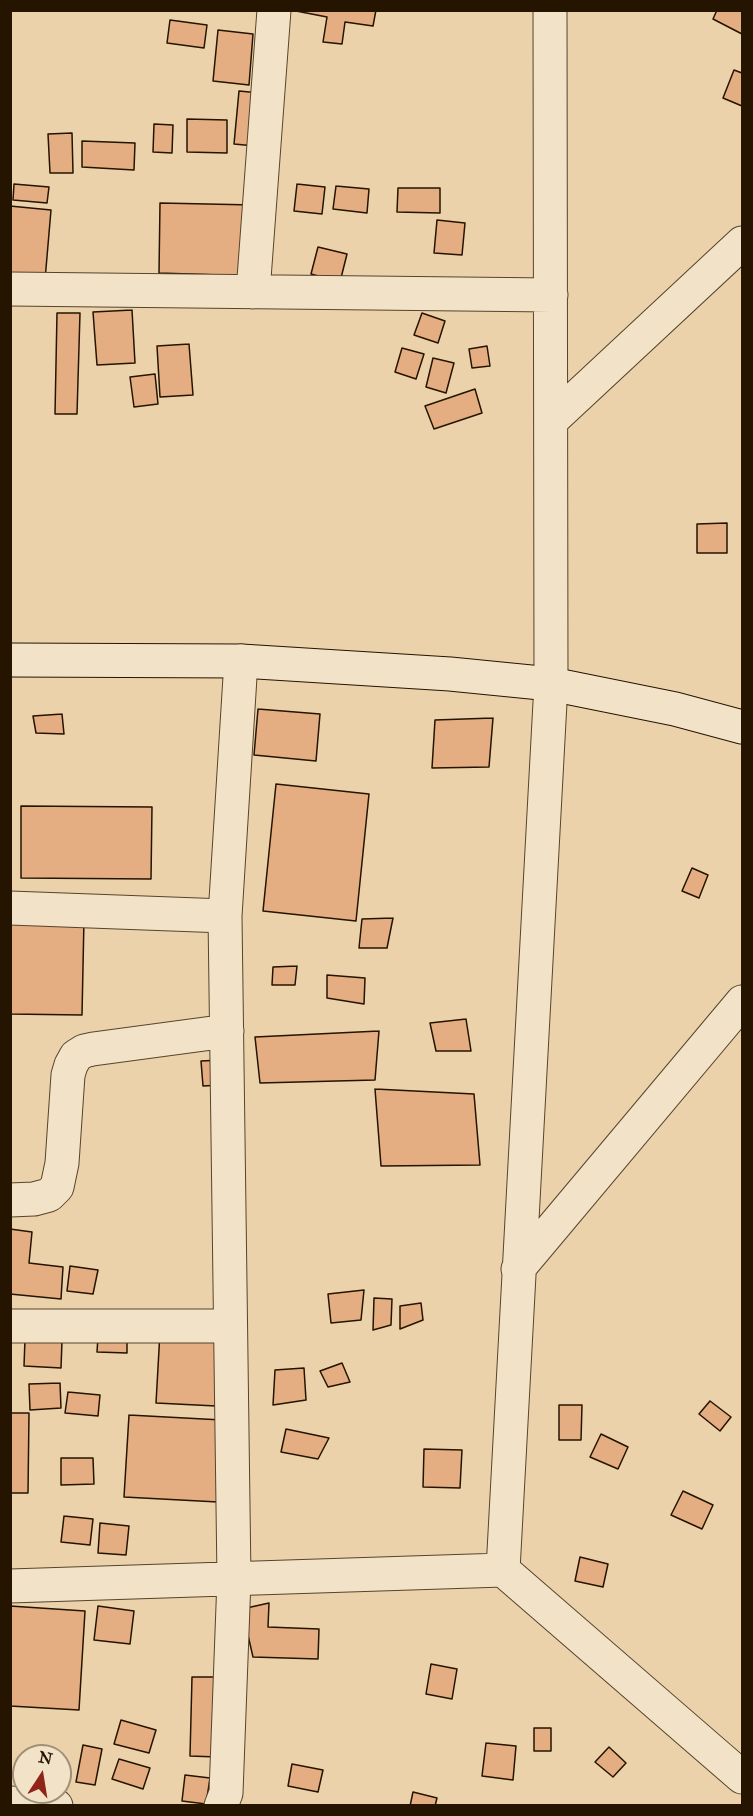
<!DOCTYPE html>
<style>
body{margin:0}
#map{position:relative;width:753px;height:1816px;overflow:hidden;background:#ebd2ab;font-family:"IM FELL Great Primer",serif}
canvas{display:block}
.frame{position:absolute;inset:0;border:12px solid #241400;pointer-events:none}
.north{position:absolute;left:12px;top:1744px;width:60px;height:60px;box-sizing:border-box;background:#f2e2c8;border:2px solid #a09078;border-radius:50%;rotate:12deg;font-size:16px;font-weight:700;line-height:24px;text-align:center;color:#241400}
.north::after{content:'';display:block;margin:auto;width:21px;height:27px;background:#8f2418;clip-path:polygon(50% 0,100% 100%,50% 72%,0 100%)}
</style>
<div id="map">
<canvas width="753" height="1816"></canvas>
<div class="frame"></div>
<div class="north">N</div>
</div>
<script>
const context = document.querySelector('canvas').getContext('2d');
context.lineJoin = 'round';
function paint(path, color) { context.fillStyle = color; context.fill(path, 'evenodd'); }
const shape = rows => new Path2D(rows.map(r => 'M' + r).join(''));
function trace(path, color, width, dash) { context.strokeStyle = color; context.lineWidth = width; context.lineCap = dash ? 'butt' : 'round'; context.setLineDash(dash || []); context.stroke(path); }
const building = shape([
 [291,10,376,10,373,26,345,22,342,44,323,42,327,17,291,10],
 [717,10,742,10,742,34,713,19,717,10],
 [170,20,207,25,204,48,167,43,170,20],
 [218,30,253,34,249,85,213,81,218,30],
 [734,70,742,73,742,106,723,98,734,70],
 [239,91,260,93,255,146,234,144,239,91],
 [187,119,227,120,227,153,187,152,187,119],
 [154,124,173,125,172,153,153,152,154,124],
 [72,133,73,173,50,173,48,134,72,133],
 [82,141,135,143,134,170,82,167,82,141],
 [14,184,49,187,47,203,13,200,14,184],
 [297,184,325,187,322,214,294,211,297,184],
 [336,186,369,189,367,213,333,209,336,186],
 [398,188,440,188,440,213,397,212,398,188],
 [160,203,254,205,251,276,159,273,160,203],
 [10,206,51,210,45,280,10,277,10,206],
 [437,220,465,223,462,255,434,253,437,220],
 [318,247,347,254,340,282,311,274,318,247],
 [132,310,135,363,97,365,93,312,132,310],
 [57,313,80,313,77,414,55,414,57,313],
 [422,313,445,321,438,343,414,335,422,313],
 [189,344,193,395,160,397,157,346,189,344],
 [487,346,490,366,472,368,469,349,487,346],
 [402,348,424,354,416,379,395,372,402,348],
 [433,358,454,363,446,393,426,387,433,358],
 [155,374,158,404,134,407,130,377,155,374],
 [475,389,482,413,434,429,425,406,475,389],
 [727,523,727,553,697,553,697,524,727,523],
 [258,709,320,714,316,761,254,755,258,709],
 [62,714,64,734,36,733,33,716,62,714],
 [493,718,489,767,432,768,435,720,493,718],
 [276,784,369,794,356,921,263,911,276,784],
 [21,806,152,807,151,879,21,878,21,806],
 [692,868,708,875,699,898,682,891,692,868],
 [10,918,84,919,82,1015,10,1014,10,918],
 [393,918,387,948,359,948,362,919,393,918],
 [297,966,295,985,272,985,273,967,297,966],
 [327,975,365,978,364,1004,327,998,327,975],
 [466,1019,471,1051,436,1051,430,1023,466,1019],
 [379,1031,375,1080,260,1083,255,1037,379,1031],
 [221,1060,222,1085,203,1086,201,1061,221,1060],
 [375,1089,474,1094,480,1165,381,1166,375,1089],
 [10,1229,32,1232,29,1263,63,1267,61,1299,10,1294,10,1229],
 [70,1266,98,1270,93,1294,67,1291,70,1266],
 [364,1290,361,1320,331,1323,328,1294,364,1290],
 [374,1298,392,1299,391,1325,373,1330,374,1298],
 [421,1303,423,1320,400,1329,400,1306,421,1303],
 [160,1332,221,1336,216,1406,156,1403,160,1332],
 [98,1336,127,1338,127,1353,97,1352,98,1336],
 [25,1339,62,1341,61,1368,24,1366,25,1339],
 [342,1363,350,1382,328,1387,320,1371,342,1363],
 [304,1368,306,1400,273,1405,275,1370,304,1368],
 [60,1383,61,1408,30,1410,29,1384,60,1383],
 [68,1392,100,1395,98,1416,65,1413,68,1392],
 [710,1401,731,1417,720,1431,699,1414,710,1401],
 [559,1405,582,1405,581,1440,559,1440,559,1405],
 [10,1413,29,1413,28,1493,10,1493,10,1413],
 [129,1415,222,1420,218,1502,124,1497,129,1415],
 [286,1429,329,1438,318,1459,281,1452,286,1429],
 [601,1434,628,1447,618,1469,590,1457,601,1434],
 [424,1449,462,1450,460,1488,423,1487,424,1449],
 [61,1458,93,1458,94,1484,61,1485,61,1458],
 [683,1491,713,1505,702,1529,671,1515,683,1491],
 [64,1516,93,1519,90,1545,61,1542,64,1516],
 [100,1523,129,1526,126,1555,98,1553,100,1523],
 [580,1557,608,1564,603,1587,575,1581,580,1557],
 [269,1603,268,1627,319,1629,318,1659,253,1657,242,1609,269,1603],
 [10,1606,85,1611,79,1710,10,1706,10,1606],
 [98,1606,134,1611,130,1644,94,1640,98,1606],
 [431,1664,457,1669,452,1699,426,1694,431,1664],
 [192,1677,219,1677,217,1757,190,1756,192,1677],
 [121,1720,156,1730,149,1753,114,1744,121,1720],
 [534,1728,551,1728,551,1751,534,1751,534,1728],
 [486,1743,516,1746,513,1780,482,1776,486,1743],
 [83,1745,102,1749,95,1785,76,1782,83,1745],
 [609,1747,626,1763,613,1777,595,1762,609,1747],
 [119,1759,150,1768,143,1789,112,1779,119,1759],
 [292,1764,323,1770,318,1792,288,1786,292,1764],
 [185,1775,210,1778,206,1804,182,1801,185,1775],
 [413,1792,437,1798,435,1806,410,1806,413,1792]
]);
paint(building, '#e5ad82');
trace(building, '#241400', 1.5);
const street = shape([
 [10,289,551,295],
 [253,292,274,10],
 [551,421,742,243],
 [10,908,225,916],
 [10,1200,34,1199,49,1195,57,1187,62,1163,68,1075,71,1065,76,1056,84,1051,93,1049,227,1031],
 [518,1269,742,1002],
 [10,1326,230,1326],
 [503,1570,551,684,550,10],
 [10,1586,503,1570,742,1777],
 [10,1803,56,1806],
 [221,1806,226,1793,234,1579,225,916,241,661]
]);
const secondary = shape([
 [10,660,241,661,450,674,551,684,675,709,742,727]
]);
trace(street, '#56442b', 35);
trace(secondary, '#241400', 35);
trace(street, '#f2e2c8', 33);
trace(secondary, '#f2e2c8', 33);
</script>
